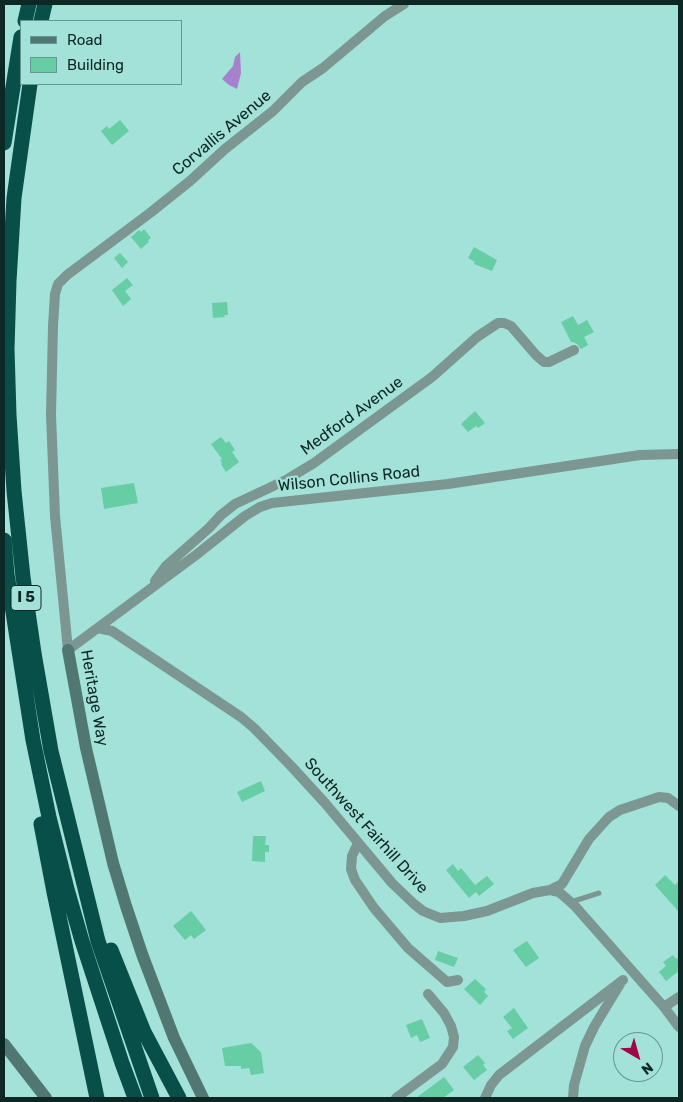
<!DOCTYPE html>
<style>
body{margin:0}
#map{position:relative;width:683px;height:1102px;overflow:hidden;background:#a3e2d9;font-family:Rubik,sans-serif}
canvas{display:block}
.frame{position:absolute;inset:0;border:5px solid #0d2724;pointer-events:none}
.legend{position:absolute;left:20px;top:20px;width:162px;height:65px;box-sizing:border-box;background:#a3e2d9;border:1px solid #679791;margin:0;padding:6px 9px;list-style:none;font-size:15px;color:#0d2724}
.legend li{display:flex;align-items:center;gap:10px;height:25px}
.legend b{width:25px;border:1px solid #679791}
.north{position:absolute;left:613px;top:1032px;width:50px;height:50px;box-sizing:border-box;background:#a3e2d9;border:1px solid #679791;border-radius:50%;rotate:142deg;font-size:14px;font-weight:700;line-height:20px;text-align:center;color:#0d2724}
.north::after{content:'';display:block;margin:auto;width:18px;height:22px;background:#a00649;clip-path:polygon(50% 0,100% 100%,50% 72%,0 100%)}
</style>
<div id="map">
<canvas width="683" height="1102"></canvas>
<div class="frame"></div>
<ul class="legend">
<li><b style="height:6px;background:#517772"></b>Road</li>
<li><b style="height:14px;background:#66cda4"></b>Building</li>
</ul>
<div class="north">N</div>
</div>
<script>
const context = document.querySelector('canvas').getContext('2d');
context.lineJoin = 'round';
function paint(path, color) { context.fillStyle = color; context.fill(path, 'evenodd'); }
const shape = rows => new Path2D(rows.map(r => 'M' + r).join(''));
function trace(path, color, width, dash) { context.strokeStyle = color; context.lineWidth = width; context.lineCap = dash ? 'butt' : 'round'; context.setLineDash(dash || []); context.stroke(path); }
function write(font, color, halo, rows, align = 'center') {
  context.font = font + ' Rubik,sans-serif'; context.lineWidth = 4.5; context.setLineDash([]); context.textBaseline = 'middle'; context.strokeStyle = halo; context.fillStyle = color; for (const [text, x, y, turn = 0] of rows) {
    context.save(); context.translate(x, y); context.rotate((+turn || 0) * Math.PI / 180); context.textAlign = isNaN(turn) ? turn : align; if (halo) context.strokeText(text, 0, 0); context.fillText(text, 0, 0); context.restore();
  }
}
paint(shape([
 [240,52,241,73,237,89,229,85,222,79,233,66,235,57]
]), '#a682cd');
paint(shape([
 [120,120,129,131,112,145,101,131,107,126,109,129],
 [144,229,151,238,148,240,149,242,141,249,131,237,139,230,141,232],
 [474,247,497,260,492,271,474,264,475,262,468,258],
 [120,253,128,262,122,268,114,258],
 [127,278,133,285,125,291,131,299,123,306,112,290],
 [227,302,228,315,224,315,225,317,213,318,212,303],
 [573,316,578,325,587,320,594,332,584,337,588,345,581,349,577,344,573,342,571,342,561,322],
 [475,411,485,423,478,428,476,426,468,432,461,424],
 [221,437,226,443,229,441,235,450,232,452,239,462,226,472,221,464,222,463,220,460,222,459,211,444],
 [134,483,138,503,104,509,101,488],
 [261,781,265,791,242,802,237,792],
 [253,836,266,836,265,845,269,845,269,852,265,852,265,862,252,861],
 [453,864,458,871,461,868,475,885,487,876,494,884,479,896,476,892,469,898,446,870],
 [665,875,675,885,679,881,679,912,655,885],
 [191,911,206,930,194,939,191,935,185,940,173,926],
 [527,941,539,958,526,967,513,950],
 [438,951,458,958,454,967,435,960],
 [673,955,676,959,679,956,679,971,666,981,659,972,666,966,663,962],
 [475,979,486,989,484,992,488,996,480,1005,464,989],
 [514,1008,528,1028,513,1039,507,1031,512,1028,503,1017],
 [422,1019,430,1038,420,1042,417,1035,411,1038,406,1025],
 [251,1043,261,1052,264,1073,251,1075,249,1068,241,1069,241,1066,225,1066,222,1048],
 [478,1055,485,1063,483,1065,487,1070,474,1080,463,1067],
 [444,1077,454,1090,443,1098,416,1098]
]), '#66cda4');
trace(shape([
 [571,902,599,893]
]), '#7c9692', 5);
trace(shape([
 [155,581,166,566,209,528,221,515,235,504,286,480,314,463,432,377,477,337,498,323,504,323,511,326,536,355,544,362,549,362,574,350],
 [98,628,112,631,241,717,254,728,292,767,325,803,392,883,414,904,423,911,440,918,464,916,487,911,533,893,550,890,559,892,574,905,664,1007,679,1027],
 [68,650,55,516,51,415,53,326,55,294,58,284,67,275,150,213,190,181,225,149,273,111,302,82,323,68,385,16,404,4],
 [68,650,196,555,245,516,260,507,272,503,448,484,640,455,679,454],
 [358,843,352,856,351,869,355,880,374,908,408,948,447,982,458,980],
 [550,890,562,884,589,839,609,817,620,810,659,797,668,798,679,806],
 [664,1007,679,997],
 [396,1098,442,1064,453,1047,454,1037,451,1026,444,1013,428,994],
 [485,1098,491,1085,499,1075,623,980],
 [573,1098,574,1085,585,1046,594,1027,620,984]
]), '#7c9692', 10);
trace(shape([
 [68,650,86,748,113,863,126,906,142,954,174,1038,203,1098],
 [4,1044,46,1098]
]), '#517772', 12);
trace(shape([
 [25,21,29,4],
 [41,21,45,4],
 [30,84,14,198,9,281,7,349,9,415,14,491,23,577,34,653,51,751,98,941,152,1098],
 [4,143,21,37],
 [4,540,7,574,33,740,49,817,67,889,82,941,122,1063,135,1098],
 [41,824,54,892,97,1098],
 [111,950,144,1032,179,1098]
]), '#084f49', 15);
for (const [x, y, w] of [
 [26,598,30]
]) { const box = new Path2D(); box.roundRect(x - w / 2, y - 12.5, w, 25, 4); context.fillStyle = '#a3e2d9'; context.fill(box); trace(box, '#0d2724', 1); }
write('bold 15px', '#0d2724', null, [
 ["I 5",26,598]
]);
write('16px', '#0d2724', '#a3e2d9', [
 ["Corvallis Avenue",222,133,-40],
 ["Medford Avenue",352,416,-36],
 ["Wilson Collins Road",349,479,-6],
 ["Heritage Way",94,698,80],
 ["Southwest Fairhill Drive",366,826,48]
]);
</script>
